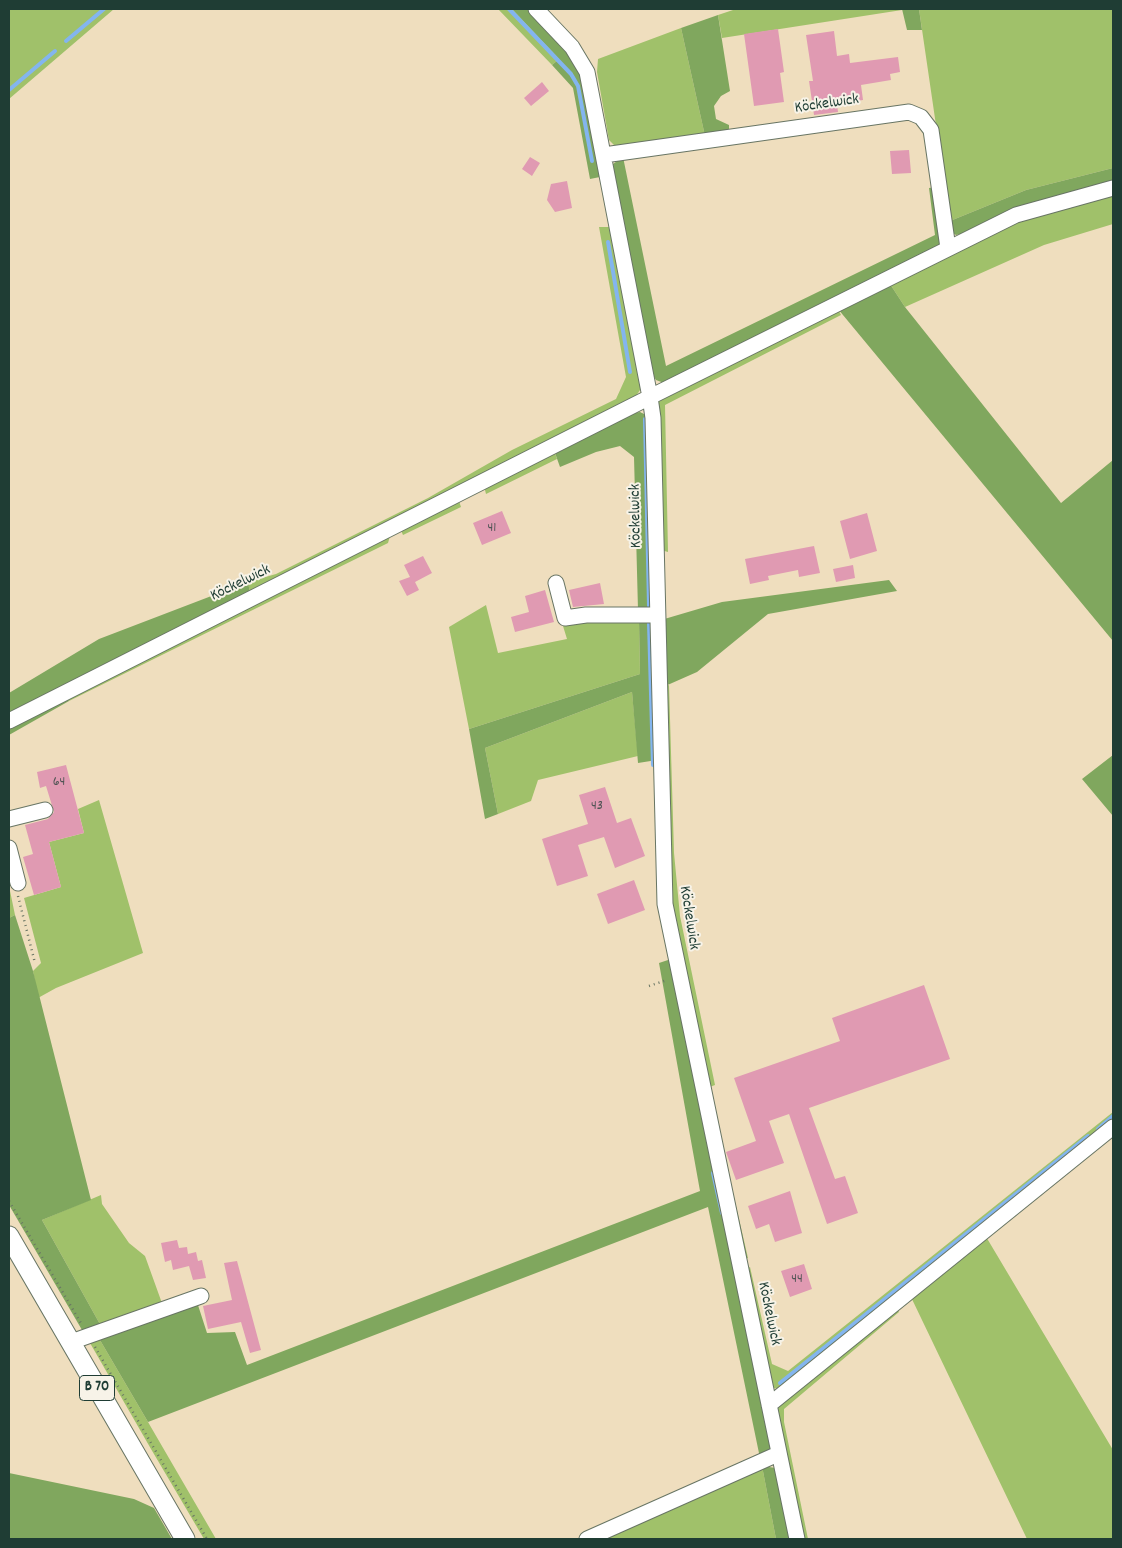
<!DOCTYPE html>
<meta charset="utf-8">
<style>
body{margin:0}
#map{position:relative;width:1122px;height:1548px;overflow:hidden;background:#efdebe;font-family:Dekko,sans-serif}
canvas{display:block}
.frame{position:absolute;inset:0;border:10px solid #1f3d34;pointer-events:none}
</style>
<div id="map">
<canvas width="1122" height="1548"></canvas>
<div class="frame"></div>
</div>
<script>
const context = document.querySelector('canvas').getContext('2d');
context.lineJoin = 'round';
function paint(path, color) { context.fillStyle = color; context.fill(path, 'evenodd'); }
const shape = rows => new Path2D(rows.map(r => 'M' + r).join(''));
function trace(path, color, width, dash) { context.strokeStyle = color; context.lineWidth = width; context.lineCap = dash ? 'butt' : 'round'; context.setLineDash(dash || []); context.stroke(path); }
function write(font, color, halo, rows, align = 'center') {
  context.font = font + ' Dekko,sans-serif'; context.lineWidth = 4; context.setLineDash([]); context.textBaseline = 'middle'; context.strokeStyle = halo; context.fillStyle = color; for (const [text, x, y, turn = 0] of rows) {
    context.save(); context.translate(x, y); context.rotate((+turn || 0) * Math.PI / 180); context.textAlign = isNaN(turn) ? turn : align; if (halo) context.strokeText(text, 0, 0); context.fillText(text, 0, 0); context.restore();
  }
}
paint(shape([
 [9,9,114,9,9,99],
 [498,9,512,9,559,59,552,65],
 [736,9,902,9,902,10,722,38,718,15],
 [919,9,1113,9,1113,168,1026,190,950,221],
 [681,28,705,136,617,148,609,140,597,72,598,59],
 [1113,194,1113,224,1044,245,905,307,890,284,1003,227,1087,200],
 [599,227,609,227,615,237,641,384,640,390,636,396,250,593,248,582,276,574,428,498,512,450,616,399,626,377],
 [838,309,841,315,665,405,668,552,661,550,658,400],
 [555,453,557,459,486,494,484,486],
 [459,501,461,507,403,535,400,528],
 [390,536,388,543,69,701,67,696],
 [486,605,498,653,567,639,563,626,586,620,639,621,640,674,469,729,449,627],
 [669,685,674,853,680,916,715,1085,707,1088,673,922,663,687],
 [632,692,638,756,538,780,531,801,498,814,485,748],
 [99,800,143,953,56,988,38,998,33,971,41,963,24,898,61,887,49,842,84,833,78,809],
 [9,886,15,915,9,918],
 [1113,1112,1113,1123,779,1389,773,1388,748,1268,750,1267,772,1364,788,1371],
 [730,1180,748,1258,744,1259,726,1181],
 [101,1195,102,1204,129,1243,145,1256,163,1306,101,1326,42,1220],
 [985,1235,1113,1450,1113,1539,1027,1539,910,1295],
 [896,1307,899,1312,784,1409,784,1422,808,1539,801,1539,776,1407],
 [97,1335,148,1422,216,1539,204,1539,151,1449,90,1343],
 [762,1466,776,1539,601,1539]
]), '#a0c16a');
paint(shape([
 [512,9,530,9,566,47,581,70,600,177,590,179,573,88,552,65,559,59],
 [902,9,919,9,922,30,907,30],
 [718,15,730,91,721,96,714,106,716,119,729,125,729,132,705,136,681,28],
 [623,157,666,366,935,235,929,188,936,187,942,235,939,245,664,383,656,380,651,372,624,237,613,164],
 [1113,168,1113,183,965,233,956,235,951,232,950,221,1026,190],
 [890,284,905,307,1061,503,1113,460,1113,641,838,309],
 [640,412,646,415,653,610,638,610,634,457,620,446,596,452,560,467,555,453,633,413],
 [889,580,897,591,768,614,697,672,663,687,661,620,722,602],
 [248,582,250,593,9,714,9,693,99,639],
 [639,621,653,621,657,760,638,763,632,692,485,748,498,814,485,819,469,729,640,674],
 [67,696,69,701,9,735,9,727],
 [1113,755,1113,816,1082,779],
 [15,915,33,971,91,1200,42,1220,101,1326,82,1330,9,1205,9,918],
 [671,959,773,1449,760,1458,708,1207,148,1422,97,1335,197,1302,207,1333,235,1332,247,1365,700,1191,659,963],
 [762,1466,776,1468,791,1539,776,1539],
 [9,1473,134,1499,154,1508,172,1539,9,1539]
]), '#80a75e');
trace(shape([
 [509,9,571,74,578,86,592,161],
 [66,41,104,9],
 [9,90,55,51],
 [608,242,630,372],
 [645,419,649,606],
 [649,623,653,765],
 [1098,1129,1113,1116],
 [713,1173,722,1213],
 [780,1383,1088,1136]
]), '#83b5ef', 4);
paint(shape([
 [778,29,784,72,780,73,784,102,754,106,744,34],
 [834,31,837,56,849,54,850,63,898,57,900,72,890,74,891,80,861,85,863,100,837,104,838,112,814,115,809,81,813,81,806,35],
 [542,82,549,91,531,106,524,98],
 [909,150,911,173,892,174,890,151],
 [530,157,540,163,532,176,522,169],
 [567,181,572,208,555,212,547,200,551,184],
 [502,511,511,533,482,545,473,523],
 [867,513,877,551,850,559,840,521],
 [814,546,820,573,799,577,798,570,768,576,769,580,750,584,745,559],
 [423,556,432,573,415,582,419,590,407,596,399,581,410,577,404,565],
 [853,565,855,578,836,582,833,569],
 [600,583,604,604,573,607,569,590],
 [545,590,554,622,515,632,511,617,529,612,525,596],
 [66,765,84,833,49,842,61,887,34,895,23,857,33,854,25,825,48,819,54,812,46,786,40,788,37,772],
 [605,787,617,823,631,818,645,856,615,868,604,837,578,845,588,876,557,886,542,839,588,824,579,795],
 [634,880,645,910,608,924,597,894],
 [924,985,950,1059,809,1108,835,1179,845,1176,858,1213,827,1224,789,1114,769,1121,784,1163,736,1180,726,1152,756,1141,734,1078,840,1041,832,1018],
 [790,1191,802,1233,775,1242,769,1224,756,1229,748,1206],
 [177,1240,179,1248,187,1247,188,1254,196,1252,198,1261,202,1260,206,1278,193,1280,189,1266,173,1270,171,1260,165,1262,161,1243],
 [237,1261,261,1350,250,1353,241,1322,208,1329,203,1306,232,1300,224,1263],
 [804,1264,812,1289,790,1297,781,1271]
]), '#e09ab2');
const minor = shape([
 [536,9,572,47,587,72,650,397,1016,215,1113,188],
 [604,155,909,112,921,117,931,130,948,248],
 [556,583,565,618,586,615,656,615],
 [9,721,650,397,653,418,665,904,797,1539],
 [9,819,45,810],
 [9,848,18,883],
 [71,1342,201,1296],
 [769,1405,1113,1127],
 [587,1539,778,1454]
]);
const major = shape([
 [9,1236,185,1539]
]);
trace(minor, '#687564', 17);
trace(major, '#687564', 21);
trace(shape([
 [18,896,35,963],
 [649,986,667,980],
 [9,1201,82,1325],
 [95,1347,207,1539]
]), '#687564', 2.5, [1, 4]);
trace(minor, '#fff', 15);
trace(major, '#fff', 19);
write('14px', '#4f5454', null, [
 ["41",492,529],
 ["64",59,783],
 ["43",597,807],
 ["44",797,1280]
]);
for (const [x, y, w] of [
 [97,1388,35]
]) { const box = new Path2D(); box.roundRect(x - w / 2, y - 12.5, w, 25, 4); context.fillStyle = '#f7f3e8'; context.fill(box); trace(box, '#1f3d34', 1); }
write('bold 15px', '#1f3d34', null, [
 ["B 70",97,1388]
]);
write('16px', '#1f3d34', '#f7f3e8', [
 ["Köckelwick",827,105,-8],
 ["Köckelwick",637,516,-91],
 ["Köckelwick",241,584,-26],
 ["Köckelwick",688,918,81],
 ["Köckelwick",768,1314,78]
]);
</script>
